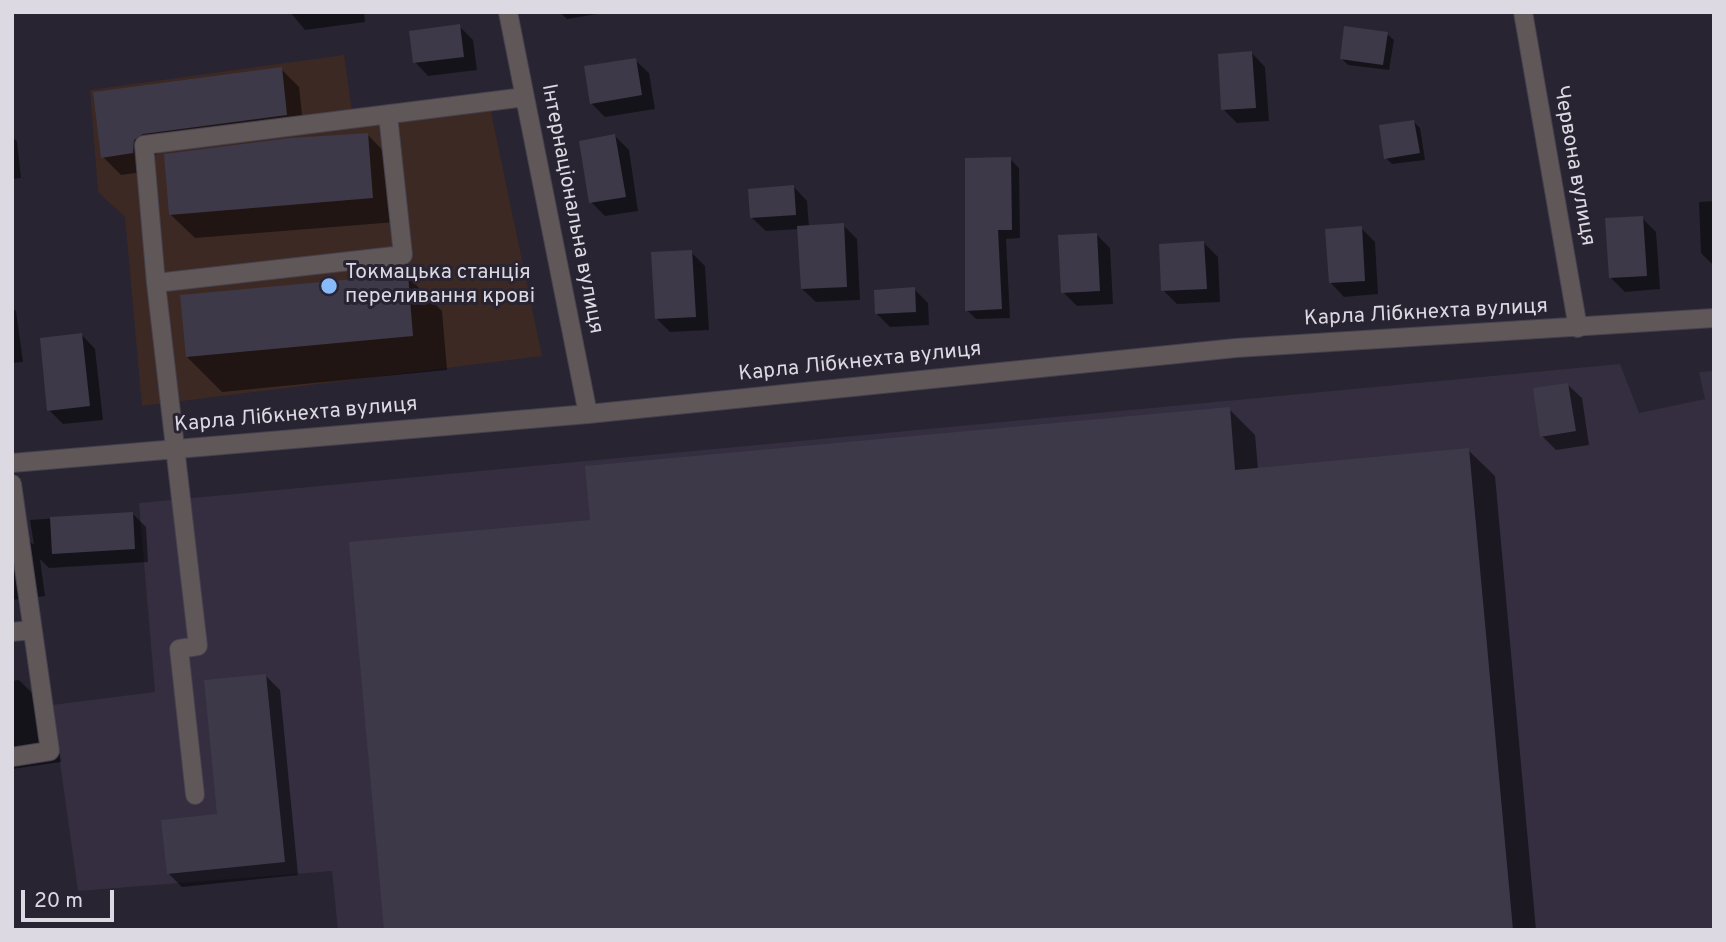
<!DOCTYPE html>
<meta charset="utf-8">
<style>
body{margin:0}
#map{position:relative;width:1726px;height:942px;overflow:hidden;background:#292432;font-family:Overpass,sans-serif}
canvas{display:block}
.frame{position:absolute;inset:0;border:14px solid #dcd9e2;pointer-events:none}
.scale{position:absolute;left:21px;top:890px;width:93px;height:32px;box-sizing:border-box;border:4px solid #dcd9e2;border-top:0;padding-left:9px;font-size:21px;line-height:24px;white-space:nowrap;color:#dcd9e2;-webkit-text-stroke:5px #292432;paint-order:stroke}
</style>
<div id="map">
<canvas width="1726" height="942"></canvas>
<div class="frame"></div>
<div class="scale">20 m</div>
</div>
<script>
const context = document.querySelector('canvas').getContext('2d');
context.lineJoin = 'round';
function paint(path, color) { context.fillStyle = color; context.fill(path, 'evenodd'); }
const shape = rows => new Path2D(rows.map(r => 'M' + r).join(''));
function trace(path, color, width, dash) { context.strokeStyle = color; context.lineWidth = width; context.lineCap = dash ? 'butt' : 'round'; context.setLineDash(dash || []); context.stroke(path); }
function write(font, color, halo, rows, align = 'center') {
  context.font = font + ' Overpass,sans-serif'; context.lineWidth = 6; context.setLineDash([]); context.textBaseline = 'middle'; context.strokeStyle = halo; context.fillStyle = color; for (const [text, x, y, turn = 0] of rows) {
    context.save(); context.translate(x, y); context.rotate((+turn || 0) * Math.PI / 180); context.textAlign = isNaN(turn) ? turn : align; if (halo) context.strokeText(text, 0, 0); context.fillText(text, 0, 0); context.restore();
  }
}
paint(shape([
 [1620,364,1639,413,1705,399,1699,372,1714,371,1714,930,338,930,332,871,78,891,52,705,155,692,139,503]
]), '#342e40');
paint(shape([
 [344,55,352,112,487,93,542,356,142,406,125,217,98,192,90,90]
]), '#3c2924');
paint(shape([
 [290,12,364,12,365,22,305,30],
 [560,12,609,12,567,19],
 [459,26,473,40,477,70,428,76,415,62],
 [1387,34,1394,40,1389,70,1348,65,1342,59],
 [1252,53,1265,67,1269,121,1237,123,1223,109],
 [635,60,649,73,655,109,605,117,591,103],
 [281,69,299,87,304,133,161,151,151,158,150,171,121,175,103,157,95,93],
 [1414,122,1420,128,1425,160,1392,164,1386,158],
 [367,134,391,159,396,222,195,238,170,214],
 [615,136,629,150,638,211,605,216,591,202],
 [12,137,17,141,21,178,12,179],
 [1010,159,1019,168,1020,238,1006,239,1010,318,976,319,967,310],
 [794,187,807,201,809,227,843,225,857,239,860,300,816,302,802,289,799,229,766,231,752,218],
 [1714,201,1714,266,1701,253,1699,202],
 [1642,218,1656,232,1660,289,1625,292,1611,278],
 [1361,228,1375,242,1378,294,1344,297,1331,283],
 [1096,234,1110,248,1113,304,1077,306,1063,292],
 [1204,243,1218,257,1220,302,1177,304,1163,290],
 [691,252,705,266,709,330,670,332,656,318],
 [407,276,442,311,447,370,222,392,187,357],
 [914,289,928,303,929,325,890,327,876,313],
 [12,308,16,311,23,362,12,363],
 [82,335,95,349,103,420,63,424,49,410],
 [1568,385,1582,398,1589,445,1556,450,1542,436],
 [1229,409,1255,435,1258,469,1468,450,1495,476,1536,930,386,930],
 [132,513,146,527,148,562,49,568,40,559,45,596,12,600,12,524,34,545,30,520],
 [266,676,280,690,298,875,182,887,168,873,219,816],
 [19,680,54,715,61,762,12,769,12,681]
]), '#0007');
paint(shape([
 [460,24,464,57,413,63,409,31],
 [1344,26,1388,32,1383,65,1340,59],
 [1252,51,1256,108,1221,110,1218,54],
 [636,58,642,95,590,104,584,66],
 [282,67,287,115,143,134,134,140,133,153,101,158,93,92],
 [1414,120,1420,153,1384,159,1379,125],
 [368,133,373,198,169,215,164,154,290,138],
 [615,134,626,197,589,203,579,141],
 [1011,157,1012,230,998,230,1002,309,965,311,965,158],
 [794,185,796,215,750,218,748,189],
 [1643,216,1647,276,1609,278,1605,218],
 [844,223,847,287,801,289,797,226],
 [1362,226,1365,281,1329,283,1325,229],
 [1097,233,1100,291,1061,293,1058,235],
 [1204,241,1207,289,1161,291,1159,244],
 [692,250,696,317,655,319,651,252],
 [408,274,413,336,186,357,180,295],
 [915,287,916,312,875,314,874,290],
 [82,333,90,406,47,411,40,338],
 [1568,383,1576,431,1540,437,1533,388],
 [1230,407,1235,470,1469,448,1513,930,384,930,349,542,590,520,585,466],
 [133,512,135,549,52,554,50,517],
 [266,674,285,862,167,874,161,820,217,814,204,680]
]), '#3e3948');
const minor = shape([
 [508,12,588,414],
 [1523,12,1578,328],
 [156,283,403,255,388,115],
 [12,463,588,414,1236,348,1714,318],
 [12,484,50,751,12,757],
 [12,632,31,630],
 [195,795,179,649,198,646,156,283,144,145,525,97]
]);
trace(minor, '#46414e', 20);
trace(minor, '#605759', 18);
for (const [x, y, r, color] of [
 [329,286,9,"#87bbfb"]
]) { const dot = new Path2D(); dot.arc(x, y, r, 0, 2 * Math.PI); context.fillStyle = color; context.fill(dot); trace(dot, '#292432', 2.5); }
write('21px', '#dcd9e2', '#292432', [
 ["Червона вулиця",1573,166,80],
 ["Інтернаціональна вулиця",571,209,79],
 ["Карла Лібкнехта вулиця",1426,314,-3],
 ["Карла Лібкнехта вулиця",860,363,-6],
 ["Карла Лібкнехта вулиця",296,416,-5]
]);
write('21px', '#dcd9e2', '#292432', [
 ["Токмацька станція",345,274],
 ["переливання крові",345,298]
], 'left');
</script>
